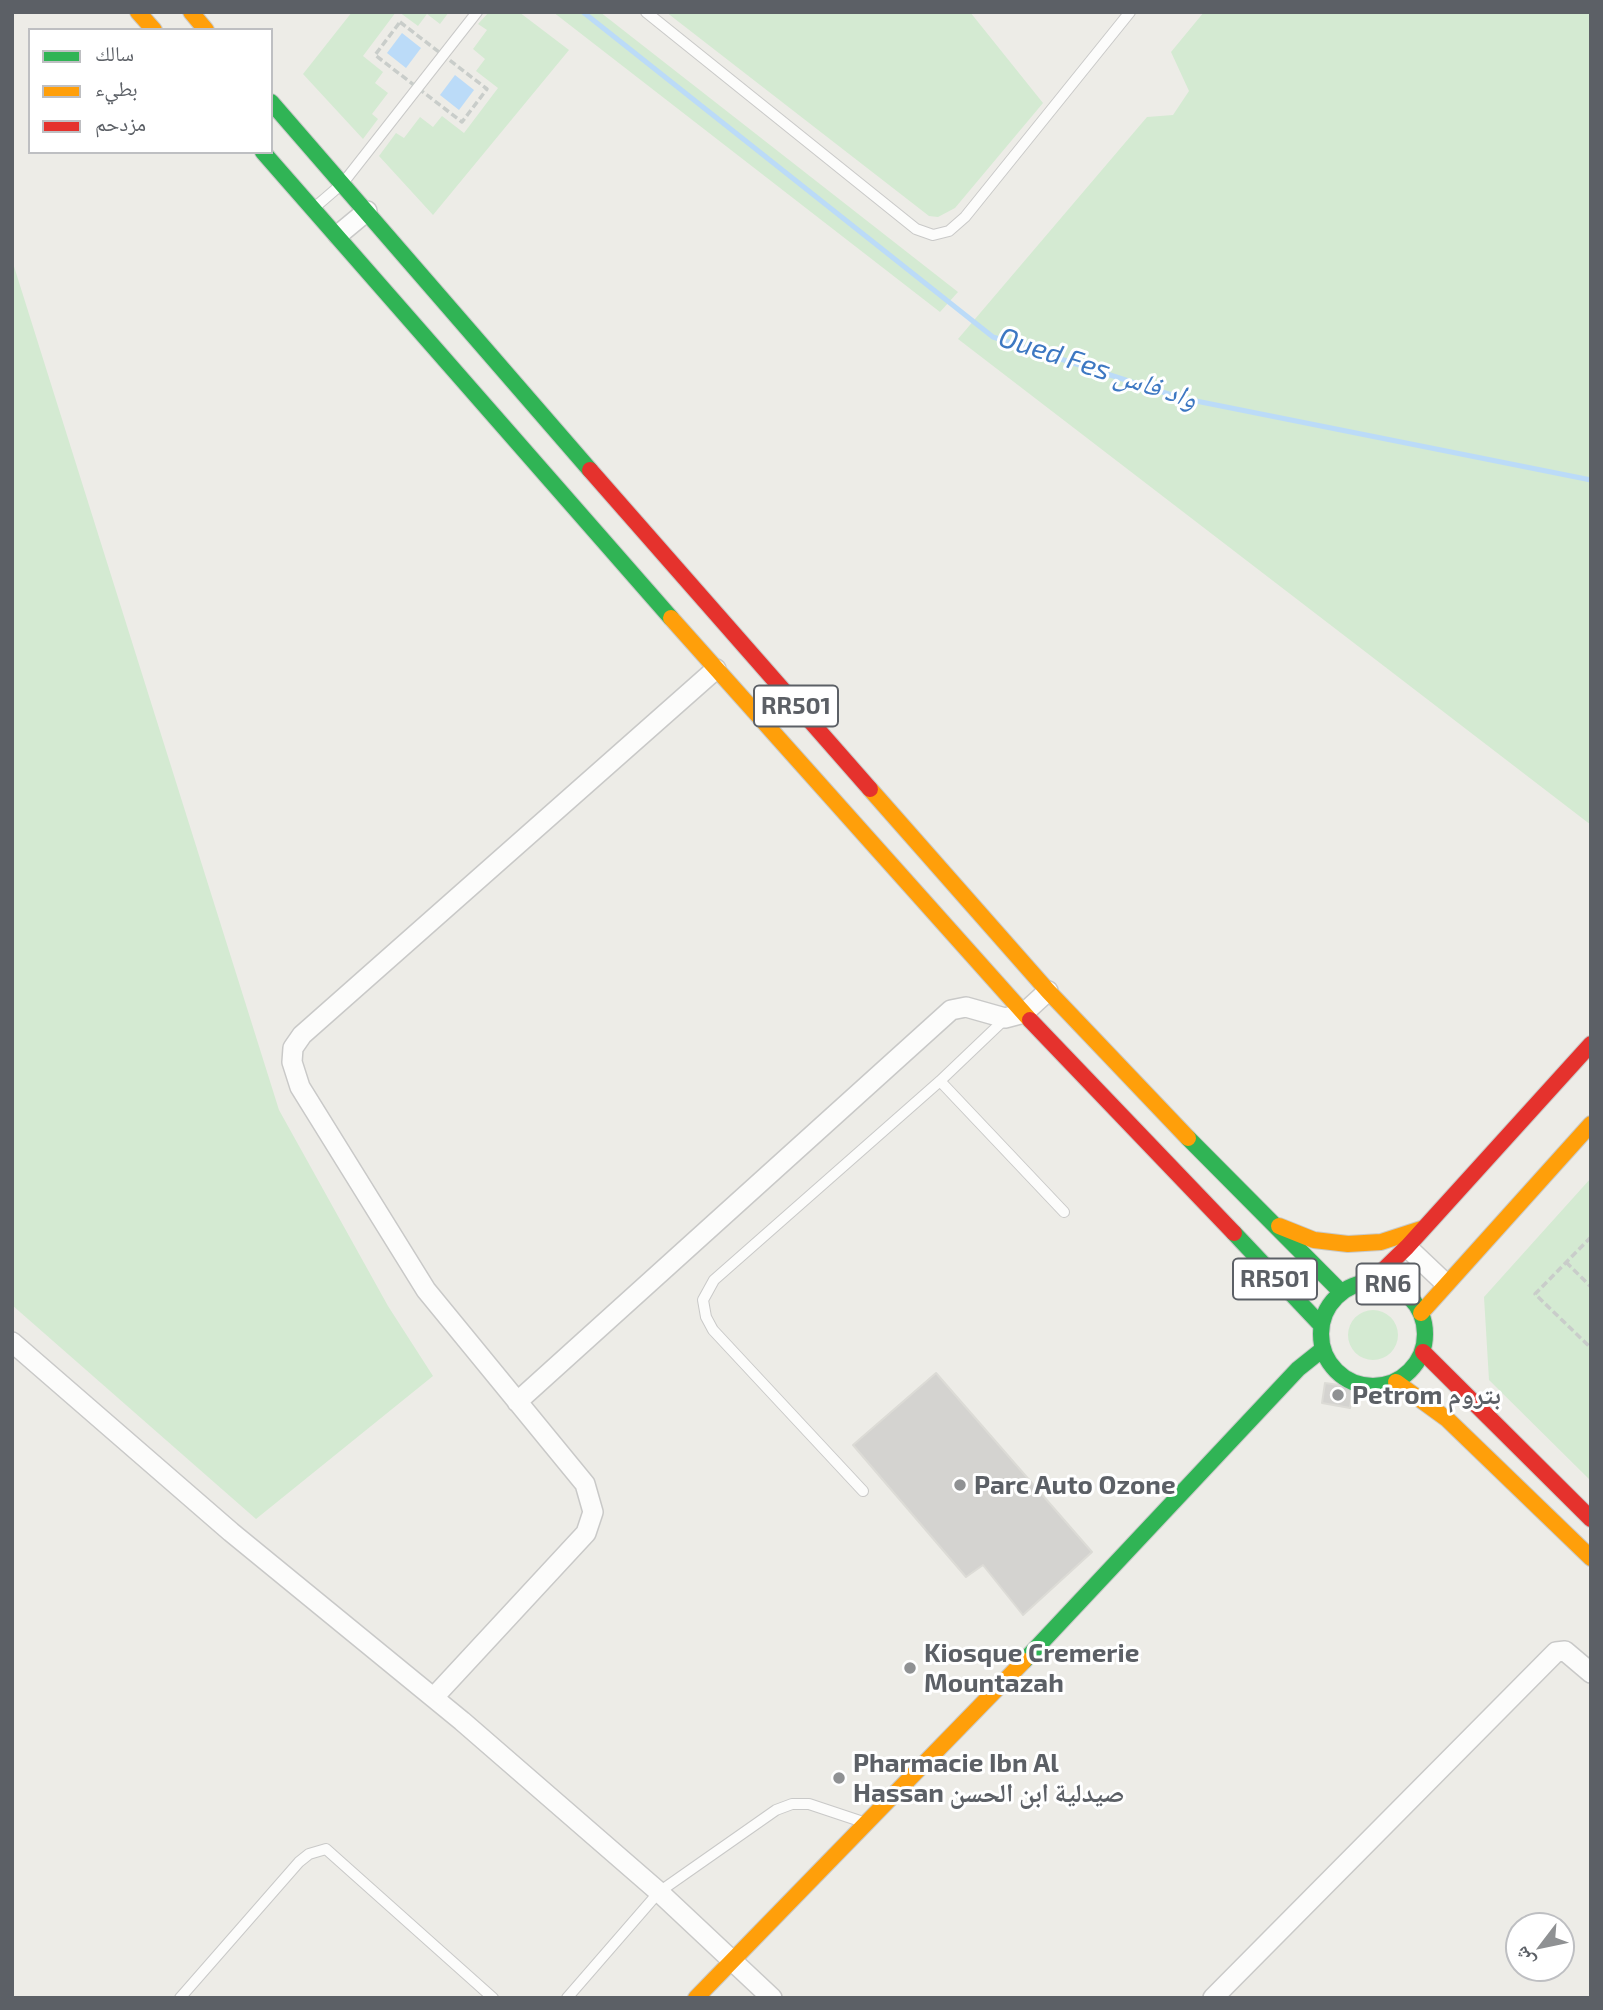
<!DOCTYPE html>
<meta charset="utf-8">
<style>
body{margin:0}
#map{position:relative;width:1603px;height:2010px;overflow:hidden;background:#edece7;font-family:"Exo 2","Noto Naskh Arabic",sans-serif}
canvas{display:block}
.frame{position:absolute;inset:0;border:14px solid #5c6066;pointer-events:none}
.legend{position:absolute;left:28px;top:28px;width:245px;height:126px;box-sizing:border-box;background:#fff;border:2px solid #bebfc2;margin:0;padding:9px 12px;list-style:none;font-size:21px;color:#5c6066}
.legend li{display:flex;align-items:center;gap:14px;height:35px}
.legend b{width:35px;border:2px solid #bebfc2}
.north{position:absolute;left:1505px;top:1912px;width:70px;height:70px;box-sizing:border-box;background:#fff;border:2px solid #bebfc2;border-radius:50%;rotate:238deg;font-size:19px;font-weight:700;line-height:28px;text-align:center;color:#5c6066}
.north::after{content:'';display:block;margin:auto;width:24px;height:32px;background:#8f9193;clip-path:polygon(50% 0,100% 100%,50% 72%,0 100%)}
</style>
<div id="map">
<canvas width="1603" height="2010"></canvas>
<div class="frame"></div>
<ul class="legend">
<li><b style="height:9px;background:#30b455"></b>سالك</li>
<li><b style="height:9px;background:#ff9f0a"></b>بطيء</li>
<li><b style="height:9px;background:#e5322d"></b>مزدحم</li>
</ul>
<div class="north">ش</div>
</div>
<script>
const context = document.querySelector('canvas').getContext('2d');
context.lineJoin = 'round';
function paint(path, color) { context.fillStyle = color; context.fill(path, 'evenodd'); }
const shape = rows => new Path2D(rows.map(r => 'M' + r).join(''));
function trace(path, color, width, dash) { context.strokeStyle = color; context.lineWidth = width; context.lineCap = dash ? 'butt' : 'round'; context.setLineDash(dash || []); context.stroke(path); }
function write(font, color, halo, rows, align = 'center') {
  context.font = font + ' "Exo 2","Noto Naskh Arabic",sans-serif'; context.lineWidth = 6; context.setLineDash([]); context.textBaseline = 'middle'; context.strokeStyle = halo; context.fillStyle = color; for (const [text, x, y, turn = 0] of rows) {
    context.save(); context.translate(x, y); context.rotate((+turn || 0) * Math.PI / 180); context.textAlign = isNaN(turn) ? turn : align; if (halo) context.strokeText(text, 0, 0); context.fillText(text, 0, 0); context.restore();
  }
}
paint(shape([
 [352,12,396,12,363,56,383,72,375,83,388,93,372,114,378,119,363,139,303,74],
 [399,12,449,12,440,24,427,14,418,26],
 [489,12,519,12,569,50,433,215,379,156,396,133,404,138,420,117,433,127,442,116,464,133,498,88,476,71,485,59,473,49,487,30,478,24],
 [553,12,600,12,958,292,940,312],
 [666,12,970,12,1043,103,955,208,938,217,929,216],
 [1204,12,1591,12,1591,825,958,339,1147,117,1173,115,1189,91,1171,52],
 [12,260,279,1110,388,1306,433,1376,256,1519,12,1305],
 [1591,1178,1591,1481,1489,1380,1484,1297],
 '1348 1335a25 25 0 1 1 50 0a25 25 0 1 1-50 0Z'
]), '#d4ead2');
paint(shape([
 [402,33,421,48,406,68,387,53],
 [455,75,474,90,459,110,440,95]
]), '#bbdbf8');
trace(shape([
 [583,12,993,337,1181,398,1591,480]
]), '#bbdbf8', 5);
const building = shape([
 [936,1373,1092,1552,1023,1615,983,1565,966,1577,853,1445,936,1373],
 [1325,1383,1353,1387,1350,1408,1322,1403,1325,1383]
]);
paint(building, '#d4d3d0');
trace(building, '#dcdbd6', 2);
const lane = shape([
 [646,12,916,229,933,235,949,231,965,217,1130,12],
 [314,208,343,183,477,12],
 [940,1081,1064,1212],
 [863,1491,713,1330,706,1317,703,1300,714,1280,940,1081,1005,1019],
 [180,1998,299,1862,309,1854,326,1849,493,1998],
 [567,1998,659,1892,776,1810,792,1804,809,1804,863,1822]
]);
const street = shape([
 [338,235,367,211],
 [1407,1247,1445,1283],
 [12,1342,231,1532,462,1721,659,1892,772,1998],
 [517,1402,951,1010,966,1007,1005,1018,1024,1013,1048,991],
 [434,1697,586,1533,593,1512,585,1484,426,1290,300,1087,292,1062,293,1048,302,1035,716,669],
 [1213,1998,1556,1652,1565,1651,1591,1673]
]);
const fast = shape([
 [271,102,590,470],
 [263,152,671,618],
 [1188,1138,1341,1292],
 [1234,1233,1321,1325],
 '1321 1334a52 52 0 1 1 104 0a52 52 0 1 1-104 0Z',
 [1024,1661,1298,1369,1323,1349]
]);
const slow = shape([
 [138,12,154,30],
 [191,12,206,30],
 [671,618,1030,1020],
 [870,789,1048,991,1188,1138],
 [1279,1226,1314,1240,1348,1244,1381,1242,1421,1229],
 [1421,1313,1591,1124],
 [1396,1382,1447,1419,1591,1558],
 [696,1998,1024,1661]
]);
const jam = shape([
 [590,470,870,789],
 [1030,1020,1234,1233],
 [1371,1282,1407,1247,1591,1044],
 [1423,1352,1591,1519]
]);
trace(lane, '#c9c9c8', 12);
trace(street, '#c9c9c8', 22);
trace(fast, '#c9cac9', 18);
trace(slow, '#c9cac9', 18);
trace(jam, '#c9cac9', 18);
trace(shape([
 [400,22,487,89,462,122,375,55,400,22],
 [1591,1237,1535,1294,1591,1348],
 [1566,1262,1591,1287]
]), '#c9cdca', 3.5, [7, 3.5]);
trace(lane, '#fcfcfb', 10);
trace(street, '#fcfcfb', 19);
trace(fast, '#30b455', 16);
trace(slow, '#ff9f0a', 16);
trace(jam, '#e5322d', 16);
for (const [x, y, r, color] of [
 [1338,1395,7,"#8f9193"],
 [960,1485,7,"#8f9193"],
 [910,1668,7,"#8f9193"],
 [839,1778,7,"#8f9193"]
]) { const dot = new Path2D(); dot.arc(x, y, r, 0, 2 * Math.PI); context.fillStyle = color; context.fill(dot); trace(dot, '#fff', 2.5); }
for (const [x, y, w] of [
 [796,706,84],
 [1275,1279,84],
 [1388,1284,63]
]) { const box = new Path2D(); box.roundRect(x - w / 2, y - 20.5, w, 41, 5); context.fillStyle = '#fff'; context.fill(box); trace(box, '#5c6066', 2); }
write('bold 24px', '#5c6066', null, [
 ["RR501",796,706],
 ["RR501",1275,1279],
 ["RN6",1388,1284]
]);
write('bold 26px', '#5c6066', '#fff', [
 ["Petrom بتروم",1352,1395],
 ["Parc Auto Ozone",974,1485],
 ["Kiosque Cremerie",924,1653],
 ["Mountazah",924,1683],
 ["Pharmacie Ibn Al",853,1763],
 ["Hassan صيدلية ابن الحسن",853,1793]
], 'left');
write('italic 28px', '#3d78c2', '#fff', [
 ["Oued Fes واد فاس",1098,368,18]
]);
</script>
